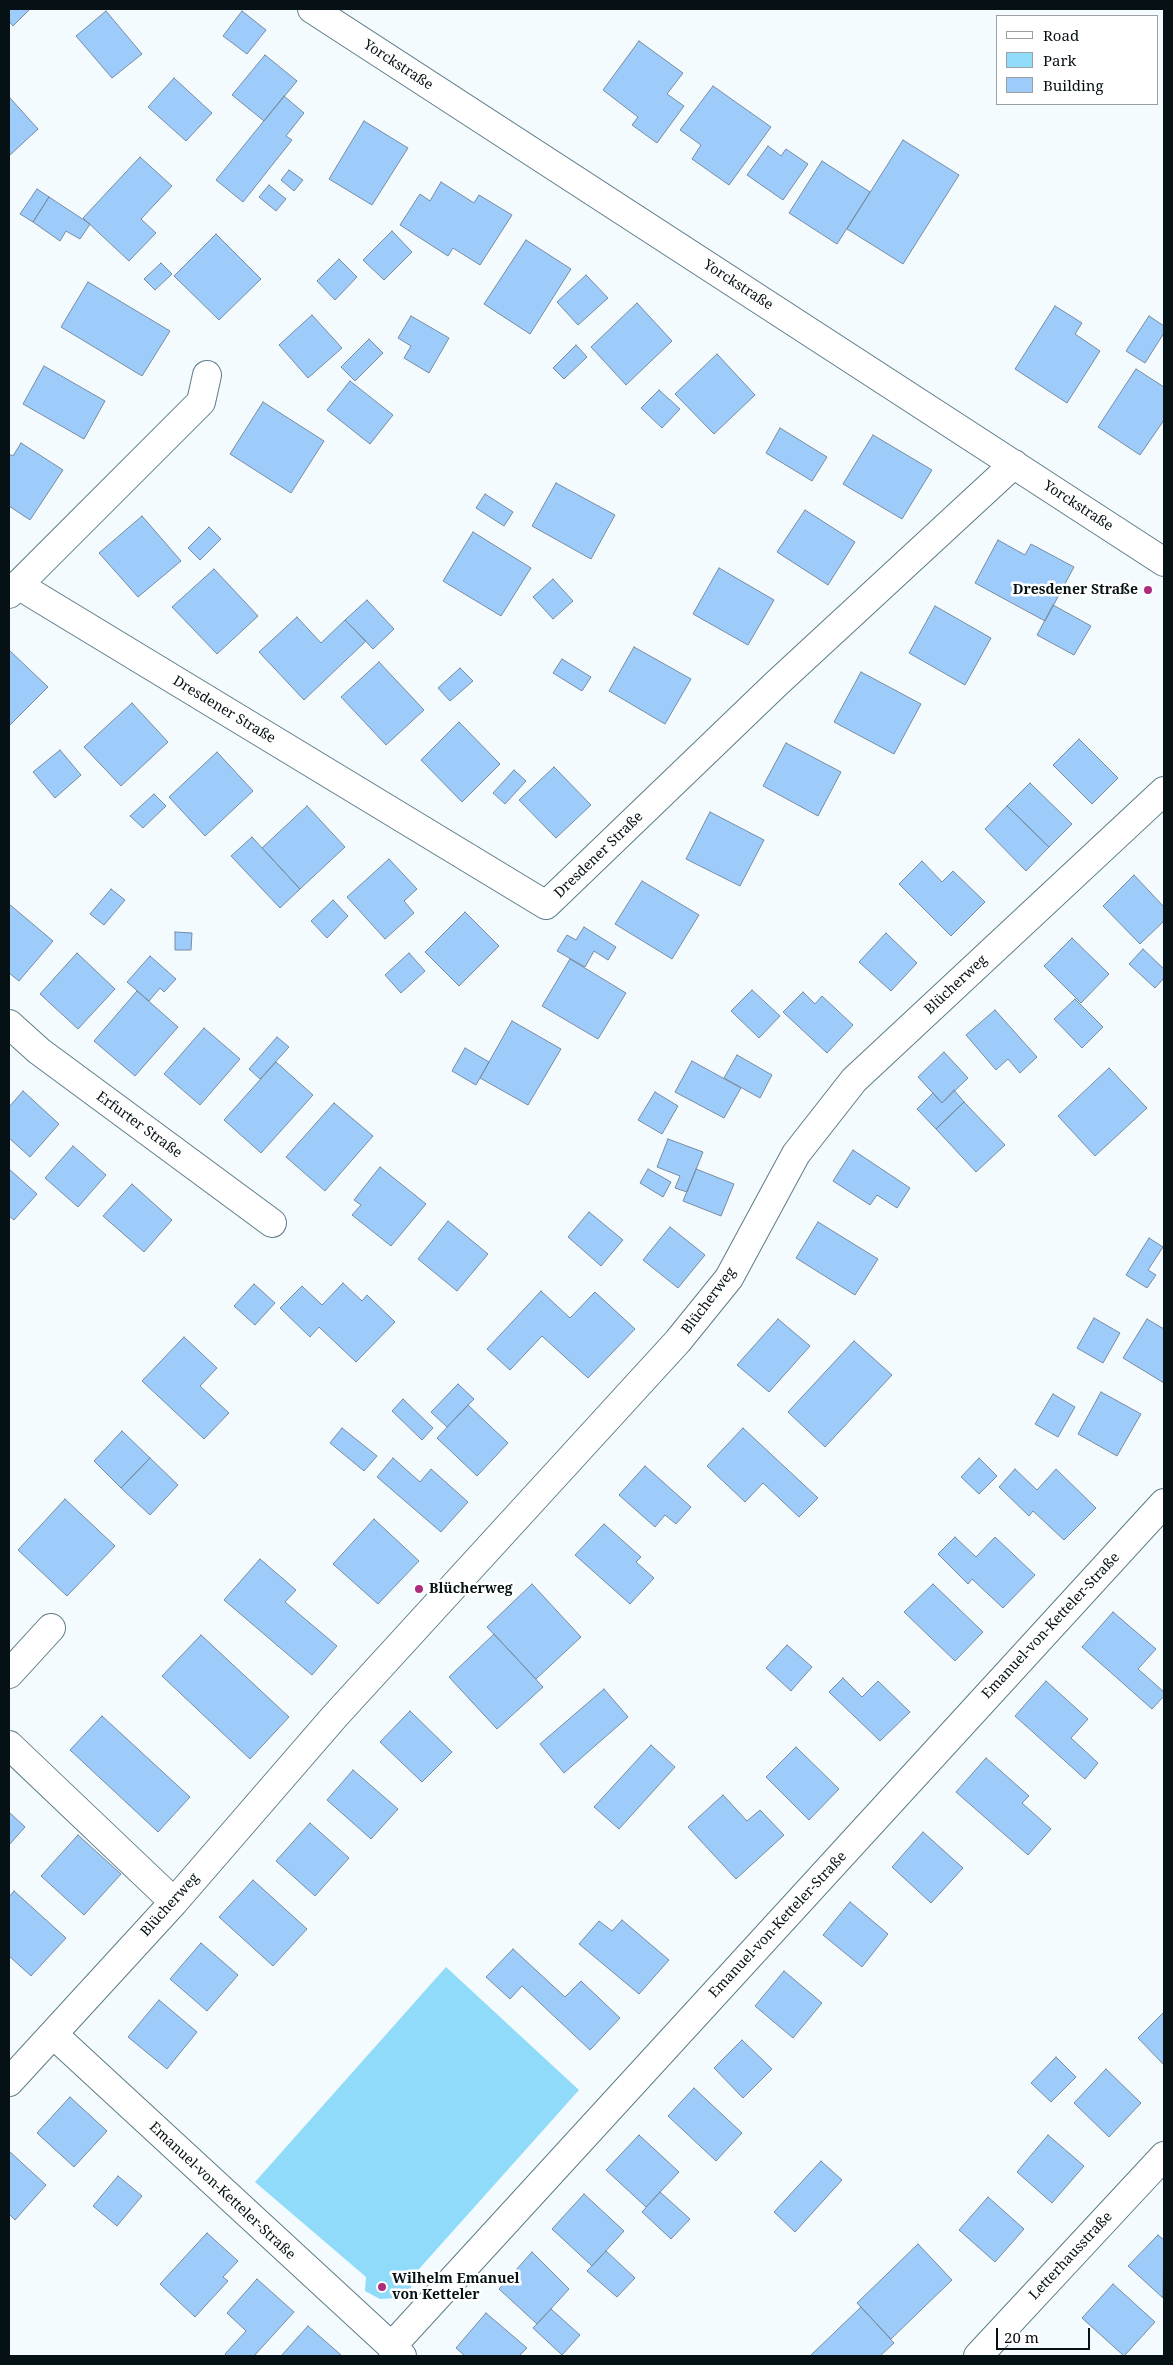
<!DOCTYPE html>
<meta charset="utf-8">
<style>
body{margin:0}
#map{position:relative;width:1173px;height:2365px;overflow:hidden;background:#f4fbfe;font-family:"Noto Serif",serif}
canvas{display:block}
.frame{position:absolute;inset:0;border:10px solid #051115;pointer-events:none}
.legend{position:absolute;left:996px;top:15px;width:162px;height:90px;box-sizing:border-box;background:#fff;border:1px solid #9ba0a1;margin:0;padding:6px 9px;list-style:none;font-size:15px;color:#051115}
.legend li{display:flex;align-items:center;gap:10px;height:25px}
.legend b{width:25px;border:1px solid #9ba0a1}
.scale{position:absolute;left:996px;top:2328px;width:94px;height:22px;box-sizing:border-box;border:2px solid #051115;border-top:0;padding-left:6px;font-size:15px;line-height:18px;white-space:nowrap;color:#051115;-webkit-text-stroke:4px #fff;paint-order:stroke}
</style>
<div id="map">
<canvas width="1173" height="2365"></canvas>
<div class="frame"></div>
<ul class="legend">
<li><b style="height:6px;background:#fff"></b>Road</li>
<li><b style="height:14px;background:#8fdbf9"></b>Park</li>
<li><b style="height:14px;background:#9dccfb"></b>Building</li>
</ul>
<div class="scale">20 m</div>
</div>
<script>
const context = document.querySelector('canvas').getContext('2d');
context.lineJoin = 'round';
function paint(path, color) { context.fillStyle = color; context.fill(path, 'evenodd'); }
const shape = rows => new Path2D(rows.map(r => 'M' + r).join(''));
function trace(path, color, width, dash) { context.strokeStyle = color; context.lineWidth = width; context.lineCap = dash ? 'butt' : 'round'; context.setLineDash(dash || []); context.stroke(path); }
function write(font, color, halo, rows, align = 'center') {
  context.font = font + ' "Noto Serif",serif'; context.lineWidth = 5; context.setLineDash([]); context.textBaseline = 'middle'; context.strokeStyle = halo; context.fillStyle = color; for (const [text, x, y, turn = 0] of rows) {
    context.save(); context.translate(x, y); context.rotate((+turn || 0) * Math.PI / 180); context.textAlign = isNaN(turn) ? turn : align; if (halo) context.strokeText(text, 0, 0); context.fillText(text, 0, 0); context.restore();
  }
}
paint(shape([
 [446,1967,579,2090,411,2278,411,2288,398,2298,380,2299,365,2291,366,2277,255,2182]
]), '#8fdbf9');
const building = shape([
 [9,9,30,9,13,26,9,21,9,9],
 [106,11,142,54,112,78,76,36,106,11],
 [242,11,266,30,247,54,223,36,242,11],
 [639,41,683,73,667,94,684,106,657,143,632,125,638,117,603,90,639,41],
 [265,55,297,81,264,121,232,95,265,55],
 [174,78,212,113,186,141,148,107,174,78],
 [713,86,771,127,729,185,692,159,701,145,680,130,713,86],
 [284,96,304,113,286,136,292,140,243,202,216,180,284,96],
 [10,98,38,129,9,156,9,99,10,98],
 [364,121,408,148,372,205,329,179,364,121],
 [903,140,959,175,903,264,847,229,903,140],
 [768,146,781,156,786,149,808,164,783,200,747,175,768,146],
 [140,157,172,186,141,219,156,233,129,261,83,218,140,157],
 [822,161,870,192,837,244,789,213,822,161],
 [289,170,303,180,294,191,281,180,289,170],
 [441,182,474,203,479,195,512,215,480,265,453,248,448,256,400,225,420,194,430,201,441,182],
 [269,185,286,199,276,211,259,197,269,185],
 [37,189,49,197,33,222,20,214,37,189],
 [49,197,90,224,80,239,66,231,60,241,33,222,49,197],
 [392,231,412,252,384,280,363,260,392,231],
 [216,234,261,279,219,320,174,276,216,234],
 [526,240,571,269,530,334,484,304,526,240],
 [339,259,357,277,335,300,317,281,339,259],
 [161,263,172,274,155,290,144,279,161,263],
 [586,275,608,298,578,325,557,302,586,275],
 [88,282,170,331,142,376,61,327,88,282],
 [637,303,672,341,626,385,591,347,637,303],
 [1055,306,1082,323,1075,334,1100,351,1067,403,1015,369,1055,306],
 [312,315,342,348,308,378,279,345,312,315],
 [411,316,449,338,429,373,404,358,411,346,398,338,411,316],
 [1149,316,1164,326,1164,333,1145,363,1126,351,1149,316],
 [369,339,383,353,355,381,341,367,369,339],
 [576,345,587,357,564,379,553,368,576,345],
 [717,354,755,395,714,434,675,394,717,354],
 [44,366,105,401,84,439,23,404,44,366],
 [1136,369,1164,387,1164,420,1140,455,1098,427,1136,369],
 [350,381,393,415,370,444,327,410,350,381],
 [659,390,680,409,662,428,641,408,659,390],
 [263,402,324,441,291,493,230,454,263,402],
 [780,428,827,457,812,481,766,453,780,428],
 [873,435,932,470,902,519,843,484,873,435],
 [21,443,63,470,30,520,9,506,9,454,13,456,21,443],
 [556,483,615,515,591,559,532,526,556,483],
 [485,494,513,512,504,526,476,508,485,494],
 [805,510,855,542,828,585,777,552,805,510],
 [142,516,181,561,138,597,99,553,142,516],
 [209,527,221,539,200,560,188,548,209,527],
 [473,532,531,568,501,616,443,581,473,532],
 [998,540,1025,555,1031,544,1074,567,1045,621,975,583,998,540],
 [719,568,774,600,748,645,693,614,719,568],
 [214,569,258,616,217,654,172,607,214,569],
 [553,579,573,601,553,619,533,597,553,579],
 [367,600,394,629,373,649,345,620,367,600],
 [1053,605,1091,626,1074,655,1037,635,1053,605],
 [935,606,991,638,965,685,909,653,935,606],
 [297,617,321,643,345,620,366,641,304,700,259,652,297,617],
 [634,647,691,679,665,724,609,691,634,647],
 [9,650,48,687,9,726,9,650],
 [562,659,591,677,582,691,553,673,562,659],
 [379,662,424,710,386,745,341,697,379,662],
 [460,668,473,681,450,701,438,688,460,668],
 [861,672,921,704,894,754,834,722,861,672],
 [132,703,168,742,121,786,84,747,132,703],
 [459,722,500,764,462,802,421,760,459,722],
 [1079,739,1118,778,1092,804,1053,765,1079,739],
 [786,743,841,772,818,816,763,786,786,743],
 [60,750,81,775,55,798,33,772,60,750],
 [217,752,253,791,205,836,169,797,217,752],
 [554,767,591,805,556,838,519,800,554,767],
 [514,770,526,781,505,804,493,793,514,770],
 [1030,783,1072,824,1049,847,1007,806,1030,783],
 [154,794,166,806,143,828,130,816,154,794],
 [307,806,345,847,300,889,262,848,307,806],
 [1007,806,1049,847,1026,871,985,829,1007,806],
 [710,812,764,840,740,886,686,859,710,812],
 [252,837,300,889,280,908,231,856,252,837],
 [389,859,417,889,404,901,414,913,385,939,347,897,389,859],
 [922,861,942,882,953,871,985,902,951,936,899,884,922,861],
 [1134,875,1164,907,1164,921,1140,944,1103,906,1134,875],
 [642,881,699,915,672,959,615,924,642,881],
 [111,889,125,900,104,925,90,914,111,889],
 [333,900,348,916,327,938,311,921,333,900],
 [9,904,53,941,19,981,9,973,9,904],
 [465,912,499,946,459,986,425,952,465,912],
 [584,927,616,947,608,960,594,951,585,967,557,951,567,935,576,940,584,927],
 [175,932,192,933,191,950,175,950,175,932],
 [886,933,917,963,891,991,859,962,886,933],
 [1072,938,1109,974,1081,1003,1044,966,1072,938],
 [1143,949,1164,969,1164,978,1155,988,1129,964,1143,949],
 [77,953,115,989,78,1029,40,994,77,953],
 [409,953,425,971,401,993,385,975,409,953],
 [150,956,176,979,164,992,160,988,149,1001,127,982,150,956],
 [570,959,626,993,598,1039,542,1006,570,959],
 [752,990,780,1016,759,1038,731,1011,752,990],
 [137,991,178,1027,135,1076,94,1041,137,991],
 [803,992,815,1004,822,996,853,1025,827,1053,783,1012,803,992],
 [1075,999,1103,1027,1082,1048,1054,1019,1075,999],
 [995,1010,1037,1057,1020,1073,1008,1059,996,1070,966,1035,995,1010],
 [512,1021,561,1049,528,1105,480,1078,512,1021],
 [204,1028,240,1059,200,1105,164,1074,204,1028],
 [277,1037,289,1047,260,1079,249,1069,277,1037],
 [465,1048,489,1062,476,1085,452,1071,465,1048],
 [944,1052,968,1078,942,1103,918,1077,944,1052],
 [737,1055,772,1075,760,1098,724,1078,737,1055],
 [692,1061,741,1088,724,1118,675,1092,692,1061],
 [276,1062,313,1095,261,1153,224,1120,276,1062],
 [1109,1068,1147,1108,1095,1156,1058,1116,1109,1068],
 [954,1090,964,1102,936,1129,917,1109,933,1093,942,1103,954,1090],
 [23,1091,59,1124,30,1157,9,1138,9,1107,23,1091],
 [655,1092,678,1106,662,1134,638,1120,655,1092],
 [964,1102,1005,1145,976,1172,936,1129,964,1102],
 [334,1103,373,1136,325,1191,286,1157,334,1103],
 [668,1139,703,1152,687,1192,675,1188,680,1176,657,1167,668,1139],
 [73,1146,106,1175,78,1207,45,1178,73,1146],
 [853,1150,910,1188,897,1208,877,1195,870,1205,833,1181,853,1150],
 [380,1167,426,1204,391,1246,352,1215,361,1205,354,1200,380,1167],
 [9,1169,37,1194,14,1220,9,1216,9,1169],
 [648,1169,671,1182,663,1197,640,1183,648,1169],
 [696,1169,734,1184,721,1216,683,1201,696,1169],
 [132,1184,172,1220,144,1252,103,1216,132,1184],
 [589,1212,623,1240,601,1266,568,1237,589,1212],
 [448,1221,488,1254,457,1291,418,1259,448,1221],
 [818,1222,878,1259,855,1295,796,1258,818,1222],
 [670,1227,705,1255,678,1288,643,1260,670,1227],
 [1149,1238,1163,1247,1148,1270,1156,1275,1147,1288,1126,1275,1149,1238],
 [343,1283,362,1301,367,1295,395,1322,356,1362,319,1327,310,1337,280,1308,302,1286,322,1305,343,1283],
 [254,1284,275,1303,255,1325,234,1306,254,1284],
 [541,1291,570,1318,595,1292,635,1329,588,1378,542,1336,510,1370,487,1349,541,1291],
 [1094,1318,1120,1333,1103,1363,1077,1348,1094,1318],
 [778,1319,810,1346,769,1392,737,1365,778,1319],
 [1147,1319,1164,1329,1164,1383,1123,1358,1147,1319],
 [184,1337,217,1368,200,1386,229,1413,204,1439,142,1381,184,1337],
 [854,1341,892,1375,825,1447,788,1412,854,1341],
 [458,1384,474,1399,447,1427,431,1412,458,1384],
 [1101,1392,1141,1414,1117,1456,1078,1434,1101,1392],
 [1053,1394,1075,1407,1058,1437,1035,1424,1053,1394],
 [403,1399,433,1428,422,1440,392,1411,403,1399],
 [468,1405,508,1443,477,1476,437,1438,468,1405],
 [342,1428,377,1456,364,1471,330,1443,342,1428],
 [743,1428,818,1498,799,1517,763,1483,745,1502,707,1466,743,1428],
 [122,1431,150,1458,121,1488,94,1461,122,1431],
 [150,1458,178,1485,150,1515,121,1488,150,1458],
 [393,1458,420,1482,431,1469,468,1502,441,1532,377,1477,393,1458],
 [979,1458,997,1476,979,1494,961,1477,979,1458],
 [645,1466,691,1507,676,1524,665,1515,655,1527,619,1495,645,1466],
 [1015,1469,1037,1490,1056,1469,1096,1508,1064,1540,1033,1511,1029,1516,999,1487,1015,1469],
 [65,1499,115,1546,67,1596,18,1550,65,1499],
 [374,1519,419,1561,378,1604,333,1564,374,1519],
 [604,1524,641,1557,636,1562,654,1578,630,1604,575,1555,604,1524],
 [955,1537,976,1557,995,1537,1035,1575,1003,1608,972,1579,968,1584,938,1554,955,1537],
 [260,1559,296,1590,285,1602,337,1646,312,1675,224,1600,260,1559],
 [532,1584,581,1637,536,1679,487,1627,532,1584],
 [933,1584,983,1632,955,1661,904,1612,933,1584],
 [1113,1612,1156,1649,1138,1669,1164,1692,1164,1696,1152,1709,1082,1647,1113,1612],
 [494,1634,543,1687,497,1729,449,1677,494,1634],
 [201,1635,289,1717,250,1759,162,1676,201,1635],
 [787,1645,812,1667,791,1691,766,1668,787,1645],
 [843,1678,862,1697,878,1681,910,1712,880,1741,829,1692,843,1678],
 [1046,1681,1088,1719,1071,1738,1098,1763,1085,1779,1015,1716,1046,1681],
 [604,1689,628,1717,564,1773,540,1744,604,1689],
 [410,1711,452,1752,422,1782,380,1742,410,1711],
 [102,1716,190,1797,158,1832,70,1750,102,1716],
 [651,1745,675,1767,619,1829,594,1807,651,1745],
 [796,1747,839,1789,809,1820,766,1777,796,1747],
 [986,1758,1029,1796,1022,1803,1051,1829,1028,1855,956,1792,986,1758],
 [353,1770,398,1809,371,1839,327,1800,353,1770],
 [723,1795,747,1821,760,1810,784,1835,736,1879,688,1827,723,1795],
 [9,1812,25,1827,9,1845,9,1812],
 [310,1823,349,1858,315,1896,276,1861,310,1823],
 [923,1832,963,1868,931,1903,892,1867,923,1832],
 [78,1835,121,1874,84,1915,41,1876,78,1835],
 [253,1880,307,1929,273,1966,219,1917,253,1880],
 [14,1891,66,1938,31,1976,9,1956,9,1897,14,1891],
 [850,1902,888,1934,862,1967,823,1935,850,1902],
 [622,1920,669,1960,639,1994,579,1944,599,1921,612,1931,622,1920],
 [201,1943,238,1975,207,2011,170,1979,201,1943],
 [513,1949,565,1997,581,1981,620,2018,590,2050,522,1986,510,1999,486,1977,513,1949],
 [784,1971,822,2003,793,2038,755,2006,784,1971],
 [159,2000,197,2032,167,2069,128,2037,159,2000],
 [1164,2012,1164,2065,1138,2038,1164,2012],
 [742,2040,772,2069,743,2098,714,2068,742,2040],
 [1056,2057,1076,2077,1051,2102,1031,2083,1056,2057],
 [1106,2069,1141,2103,1109,2137,1074,2103,1106,2069],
 [694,2088,742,2133,716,2161,668,2116,694,2088],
 [70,2097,107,2131,74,2167,37,2133,70,2097],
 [639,2135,679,2172,646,2207,606,2170,639,2135],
 [1048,2135,1084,2166,1052,2203,1017,2172,1048,2135],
 [9,2151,46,2185,15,2220,9,2214,9,2151],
 [821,2161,842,2180,795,2232,774,2212,821,2161],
 [118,2176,142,2196,117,2226,93,2206,118,2176],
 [660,2192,690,2219,671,2239,642,2212,660,2192],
 [584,2194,624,2231,592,2266,552,2229,584,2194],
 [988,2197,1024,2229,995,2262,959,2230,988,2197],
 [207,2233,238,2261,223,2277,228,2281,195,2317,160,2284,207,2233],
 [1158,2235,1164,2240,1163,2298,1128,2266,1158,2235],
 [918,2244,952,2280,891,2339,857,2303,918,2244],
 [606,2251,635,2278,617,2297,587,2271,606,2251],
 [532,2252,569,2289,537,2324,499,2289,532,2252],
 [257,2279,294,2312,254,2356,227,2356,225,2354,246,2331,227,2313,257,2279],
 [1113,2284,1155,2322,1124,2356,1082,2318,1113,2284],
 [861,2307,894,2343,880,2356,810,2356,861,2307],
 [551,2309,580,2335,562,2355,533,2328,551,2309],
 [486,2313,527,2348,519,2356,465,2356,456,2348,486,2313],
 [308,2326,341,2355,340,2356,281,2356,308,2326]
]);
paint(building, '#9dccfb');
trace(building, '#778ca1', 1);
const minor = shape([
 [312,9,1164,562],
 [18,585,546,905,776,684,1014,464],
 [9,594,201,402,207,375],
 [9,1024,39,1051,272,1223],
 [9,1674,51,1628],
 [9,1745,174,1902],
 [54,2035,402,2356],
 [9,2082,174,1902,335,1716,678,1341,729,1278,796,1154,854,1080,1164,791],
 [391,2347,1164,1503],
 [978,2356,1164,2156]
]);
trace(minor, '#5d7c88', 30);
trace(minor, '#fff', 28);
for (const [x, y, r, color] of [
 [1148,590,5,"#ac2d7d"],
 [419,1589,5,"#ac2d7d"],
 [382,2287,5,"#ac2d7d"]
]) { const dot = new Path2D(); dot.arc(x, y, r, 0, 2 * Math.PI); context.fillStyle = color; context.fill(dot); trace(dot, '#fff', 2); }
write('14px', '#051115', '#fff', [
 ["Yorckstraße",398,65,33],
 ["Yorckstraße",738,285,33],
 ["Yorckstraße",1078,506,33],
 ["Dresdener Straße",224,710,31],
 ["Dresdener Straße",599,855,-44],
 ["Blücherweg",956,985,-43],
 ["Erfurter Straße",139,1125,36],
 ["Blücherweg",709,1301,-53],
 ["Emanuel-von-Ketteler-Straße",1051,1626,-47],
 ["Blücherweg",170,1905,-48],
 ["Emanuel-von-Ketteler-Straße",778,1925,-47],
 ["Emanuel-von-Ketteler-Straße",222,2191,43],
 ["Letterhausstraße",1071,2256,-47]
]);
write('bold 14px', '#051115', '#fff', [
 ["Dresdener Straße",1138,590,"right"],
 ["Blücherweg",429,1589],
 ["Wilhelm Emanuel",392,2279],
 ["von Ketteler",392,2295]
], 'left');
</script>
